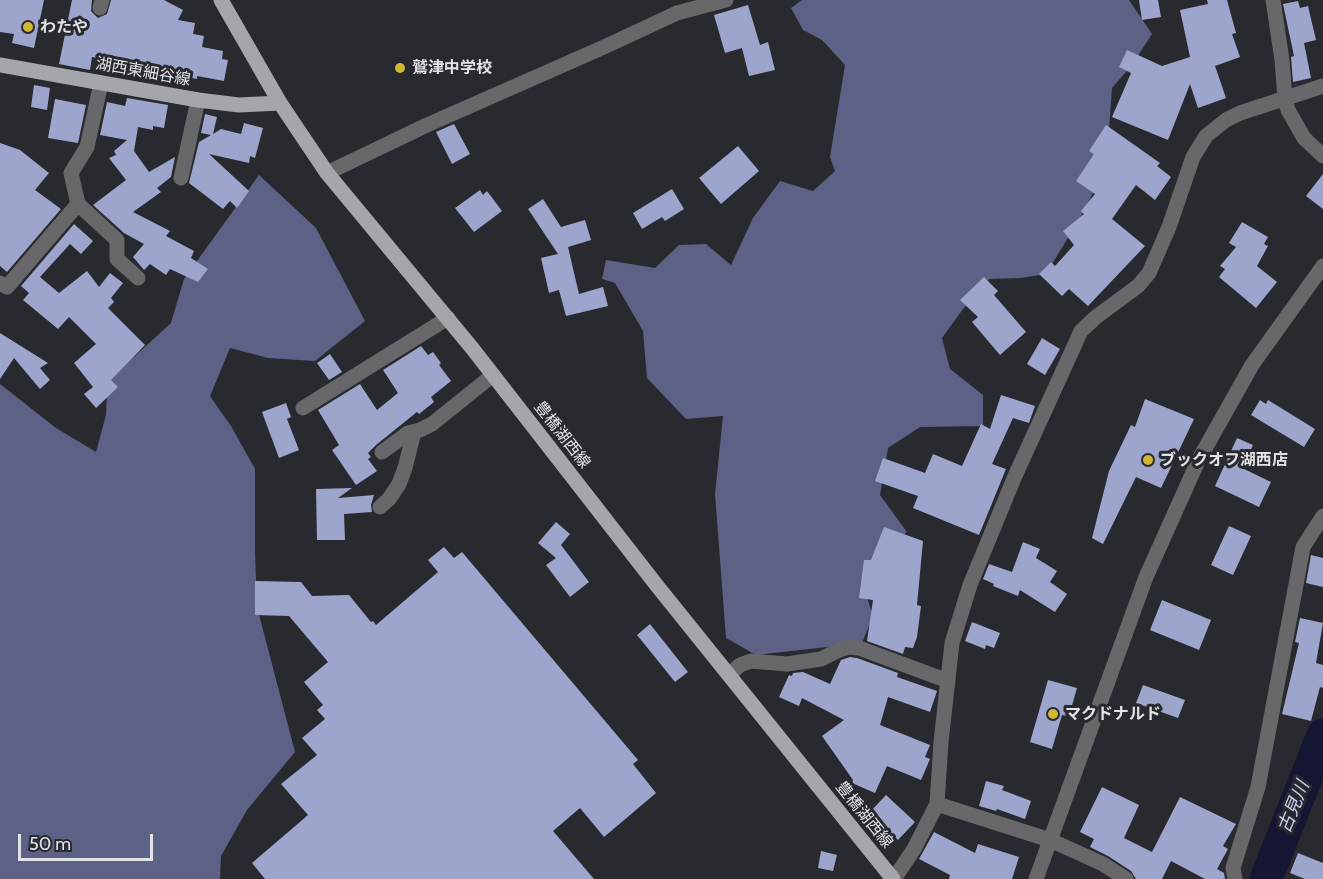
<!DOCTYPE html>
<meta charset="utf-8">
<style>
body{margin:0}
#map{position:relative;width:1323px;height:879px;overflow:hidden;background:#292a2f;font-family:Cabin,sans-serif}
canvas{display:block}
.scale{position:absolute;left:18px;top:834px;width:135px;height:27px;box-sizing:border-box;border:3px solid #e2e3e7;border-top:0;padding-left:8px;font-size:18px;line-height:21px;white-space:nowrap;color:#e2e3e7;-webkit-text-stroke:4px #292a2f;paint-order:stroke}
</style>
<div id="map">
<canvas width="1323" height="879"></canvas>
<div class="scale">50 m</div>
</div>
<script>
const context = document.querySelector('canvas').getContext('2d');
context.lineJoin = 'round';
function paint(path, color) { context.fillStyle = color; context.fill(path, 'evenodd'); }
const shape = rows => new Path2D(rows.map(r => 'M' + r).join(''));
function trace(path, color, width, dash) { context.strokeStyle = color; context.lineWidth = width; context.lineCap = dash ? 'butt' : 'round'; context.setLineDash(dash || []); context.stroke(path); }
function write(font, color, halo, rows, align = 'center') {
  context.font = font + ' Cabin,"Noto Sans JP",sans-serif'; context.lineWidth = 6; context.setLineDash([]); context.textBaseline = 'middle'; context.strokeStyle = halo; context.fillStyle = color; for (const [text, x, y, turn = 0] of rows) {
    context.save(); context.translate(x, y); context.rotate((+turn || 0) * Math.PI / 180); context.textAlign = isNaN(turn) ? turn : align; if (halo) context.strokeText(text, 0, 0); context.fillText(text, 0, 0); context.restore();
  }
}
paint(shape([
 [802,0,1129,0,1152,34,1132,65,1112,88,1108,144,1098,183,1083,213,1046,274,1021,278,989,279,963,309,942,338,950,369,983,395,983,426,920,427,888,448,880,495,907,532,876,555,864,588,873,616,862,643,756,655,726,638,715,494,723,416,686,419,647,378,643,331,615,283,602,279,606,260,655,268,679,245,706,244,731,265,753,218,780,181,813,191,835,171,830,157,845,65,822,40,803,30,791,8],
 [259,175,316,228,365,321,315,361,268,358,230,348,210,396,231,426,255,469,255,552,257,607,295,752,247,810,221,856,220,879,0,879,0,384,56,428,96,452,106,415,108,375,135,356,171,323,184,279]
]), '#5c6185');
trace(shape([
 [1266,879,1323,735]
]), '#141634', 33);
paint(shape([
 [0,0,44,0,34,48,12,43,14,34,0,32],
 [72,0,92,0,91,11,98,18,107,14,111,0,164,0,183,10,178,20,195,23,193,34,204,36,202,47,223,51,222,59,228,60,224,81,197,76,197,79,169,74,169,76,153,73,154,68,92,57,90,70,59,64],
 [1139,0,1158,0,1161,17,1142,20],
 [1207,0,1227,0,1236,33,1232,34,1240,57,1215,66,1226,98,1198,108,1190,84,1168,140,1112,117,1131,73,1119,67,1127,50,1162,66,1190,57,1180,10,1208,4],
 [1298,1,1300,8,1308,6,1316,40,1304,43,1311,78,1293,82,1291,57,1294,56,1283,4],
 [748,5,760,45,768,42,775,70,749,76,742,48,725,53,714,15],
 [34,85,50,88,47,110,31,107],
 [127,98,168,105,164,128,153,126,153,130,138,127,134,151,149,172,175,157,171,177,157,188,161,192,133,212,170,231,166,236,194,251,191,258,208,269,198,282,170,269,166,275,150,264,144,270,133,257,144,244,124,233,93,205,126,180,109,158,116,155,114,151,127,140,100,135,107,102,125,106],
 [55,99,86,105,78,143,48,138],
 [205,114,217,117,213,134,221,129,241,134,244,123,263,128,255,158,250,156,249,163,209,154,249,191,237,208,230,201,223,209,189,183,199,142,211,135,201,133],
 [454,124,470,154,452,164,436,132],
 [1106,125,1160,163,1157,166,1171,177,1155,200,1136,185,1112,219,1145,246,1088,306,1069,289,1062,296,1039,274,1051,262,1055,266,1074,245,1063,231,1084,214,1081,211,1095,194,1076,181,1094,154,1089,151],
 [0,143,20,150,49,173,35,190,61,209,7,272,0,266],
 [738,146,759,171,721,204,699,178],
 [1323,174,1323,209,1306,196],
 [672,189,684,209,665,221,662,217,642,229,633,213],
 [480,190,483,195,487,191,502,211,474,232,455,208],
 [543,199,561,227,585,220,591,240,568,247,579,294,603,287,608,306,566,316,559,290,549,293,541,258,558,254,528,209],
 [1242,222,1268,237,1264,244,1268,246,1257,266,1277,282,1256,308,1219,277,1225,269,1220,266,1236,247,1229,243],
 [74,224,93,241,81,254,70,244,40,277,59,293,87,271,99,287,110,273,123,283,111,298,114,302,108,308,145,345,111,380,118,387,96,408,84,394,93,387,74,363,96,344,69,317,58,329,23,300,29,293,21,286],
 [984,277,998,291,994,295,1026,332,1000,355,972,322,978,317,960,300],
 [0,333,48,363,40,368,50,380,40,389,14,358,0,379],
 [1042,338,1060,349,1045,375,1027,364],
 [421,346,428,355,433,352,441,363,439,365,451,381,431,397,434,402,419,414,417,412,376,445,368,453,371,457,368,459,377,471,356,485,332,450,339,445,318,410,360,384,377,410,398,393,383,370],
 [330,354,342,372,329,380,317,363],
 [1001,395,1035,406,1029,423,1013,418,992,464,1006,469,979,535,913,508,918,496,875,481,883,458,925,473,933,454,962,466,981,424,990,429],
 [1145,399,1194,419,1161,488,1136,477,1103,544,1092,538,1109,471,1131,425,1135,427],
 [1260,400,1266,404,1268,400,1315,429,1304,447,1251,415],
 [286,403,291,417,287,419,299,450,279,458,262,412],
 [1237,438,1253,445,1242,468,1271,482,1259,507,1215,486],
 [352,488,338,498,374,495,371,505,372,512,344,514,345,540,317,540,316,489],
 [556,522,570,534,561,545,589,582,570,597,546,565,556,558,538,543],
 [1229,526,1251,536,1233,575,1211,565],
 [884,527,923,541,917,605,921,606,917,637,913,648,905,647,903,654,867,641,873,600,859,598,864,560,871,560],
 [1023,542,1040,549,1036,558,1057,571,1050,582,1067,594,1055,612,1020,590,1018,596,993,586,994,584,983,579,989,564,1012,572],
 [444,547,454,558,462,552,638,760,633,764,656,793,604,837,580,808,553,831,594,879,265,879,252,863,308,815,281,784,317,755,302,738,325,719,317,710,323,705,304,682,328,662,289,616,255,615,255,581,301,582,312,596,349,595,371,622,373,621,376,625,438,572,428,560],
 [1311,555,1323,558,1323,587,1306,583],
 [1162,600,1211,620,1199,650,1150,630],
 [1300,618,1323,623,1316,663,1323,665,1323,688,1320,687,1311,721,1282,714,1299,643,1295,642],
 [972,622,1000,633,994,648,986,645,985,649,965,641],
 [650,624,688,672,675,682,637,635],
 [850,657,857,658,898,673,897,677,937,691,930,712,888,697,880,725,930,745,925,757,930,759,921,780,887,766,875,793,852,783,853,780,822,736,844,720,802,698,799,706,779,697,789,675,792,676,793,673,803,672,830,684,841,660],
 [1048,680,1077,688,1069,716,1062,715,1052,749,1030,742],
 [1143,685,1185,700,1178,718,1136,703],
 [986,781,1004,786,1002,790,1031,801,1025,819,997,809,996,811,979,806],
 [1102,787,1139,805,1124,838,1152,852,1180,797,1236,824,1223,846,1228,849,1217,869,1224,873,1225,879,1205,879,1171,861,1162,879,1136,879,1131,871,1108,856,1090,847,1094,839,1080,832],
 [886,795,915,822,898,840,869,813],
 [934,832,975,853,978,844,1019,857,1012,879,949,879,950,875,919,859],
 [821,851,837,855,833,871,818,868],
 [1298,853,1323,863,1323,879,1305,879,1290,873]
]), '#9ea5cd');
trace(shape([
 [1273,0,1282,60,1285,99,1288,110,1304,138,1323,156],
 [100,8,102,0],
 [327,173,427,125,604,47,677,13,726,0],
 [181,178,198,100],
 [78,204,117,240,117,259,138,278],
 [0,283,7,287,78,204,71,173,87,147,101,83],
 [303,408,448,318],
 [382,452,408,433,420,430,432,424,493,375],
 [380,507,389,499,399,484,405,468,414,432],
 [729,675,740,665,751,661,787,664,821,659,839,650,849,647,859,648,948,681],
 [937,804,1050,840,1103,864,1126,879],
 [894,879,914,849,937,804,941,742,952,643,970,585,1015,476,1081,331,1096,317,1138,286,1149,273,1169,227,1193,157,1206,136,1226,120,1240,113,1323,86],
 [1036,879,1146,577,1198,461,1252,365,1323,266],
 [1235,879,1233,868,1258,787,1303,547,1323,516]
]), '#68686b', 15);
trace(shape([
 [221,0,280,103,327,173,472,348,658,587,893,879],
 [0,65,198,100,239,105,280,103]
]), '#a5a6ac', 15);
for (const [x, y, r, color] of [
 [28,27,6,"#d1b736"],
 [400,68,6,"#d1b736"],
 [1148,460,6,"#d1b736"],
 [1053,714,6,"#d1b736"]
]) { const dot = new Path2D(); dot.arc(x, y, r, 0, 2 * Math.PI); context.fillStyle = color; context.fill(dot); trace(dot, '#292a2f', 2); }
write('bold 16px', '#e2e3e7', '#292a2f', [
 ["わたや",40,27],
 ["鷲津中学校",412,68],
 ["ブックオフ湖西店",1160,460],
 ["マクドナルド",1065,714]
], 'left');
write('16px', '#e2e3e7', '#292a2f', [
 ["湖西東細谷線",143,72,10],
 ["豊橋湖西線",562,435,52],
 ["豊橋湖西線",864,815,51]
]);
write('italic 18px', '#cad0f6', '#292a2f', [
 ["古見川",1294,807,-68]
]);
</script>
